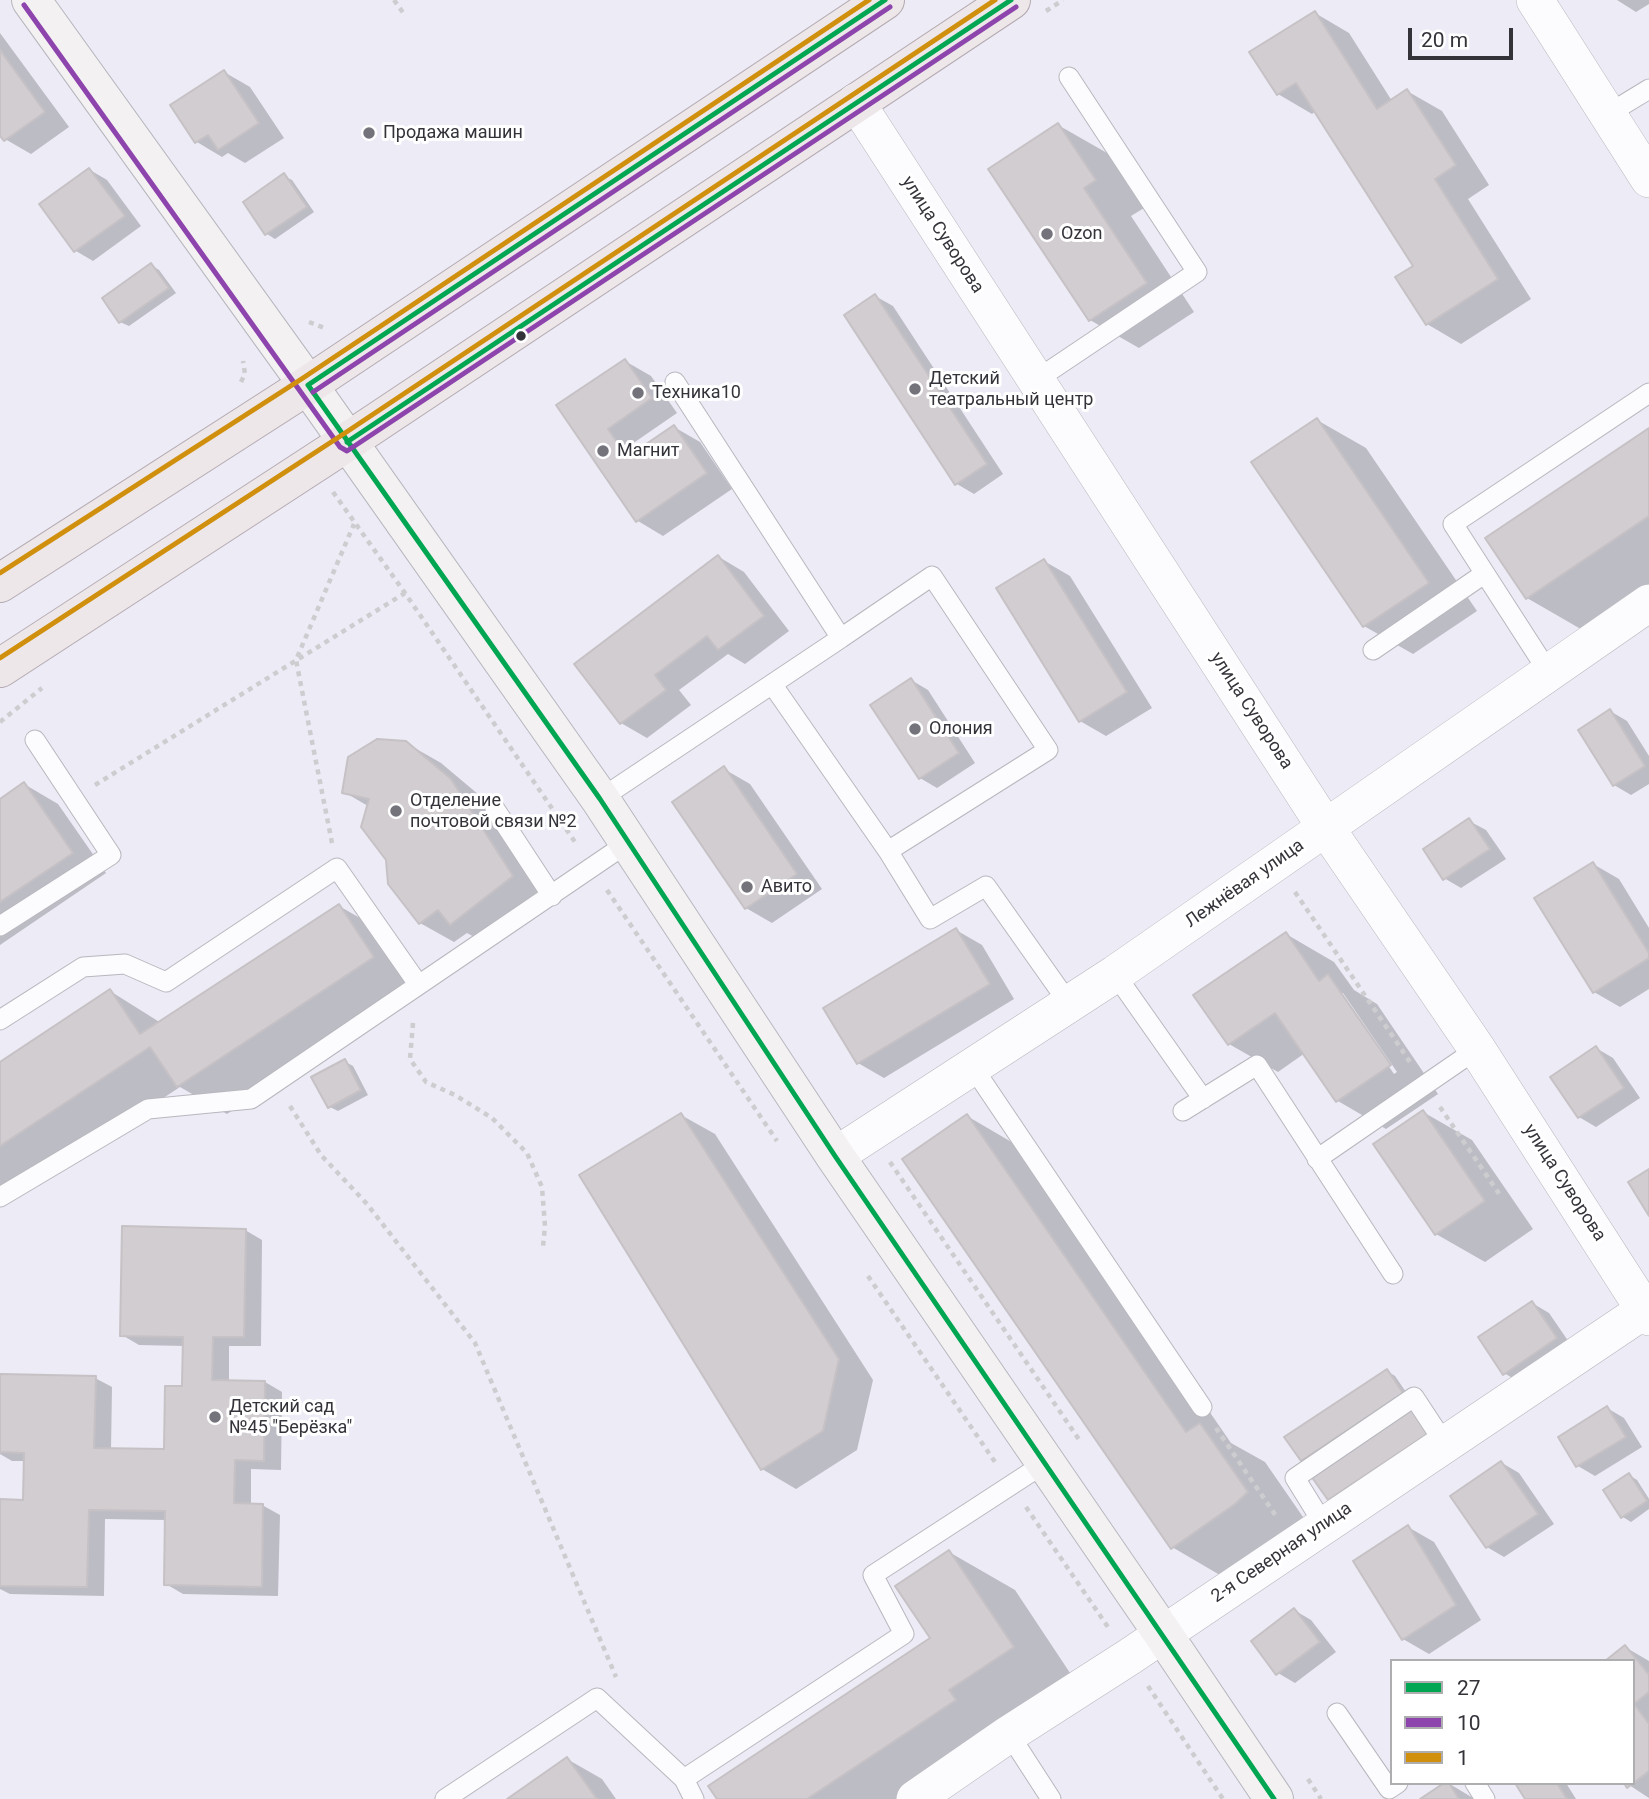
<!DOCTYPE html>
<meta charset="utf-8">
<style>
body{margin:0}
#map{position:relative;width:1649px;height:1799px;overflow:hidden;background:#ecebf6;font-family:Roboto,sans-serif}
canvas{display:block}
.legend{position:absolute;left:1390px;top:1659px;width:245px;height:126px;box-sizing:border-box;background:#fff;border:2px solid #aeadb0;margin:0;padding:9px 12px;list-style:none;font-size:21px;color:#34333a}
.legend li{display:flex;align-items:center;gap:14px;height:35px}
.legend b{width:35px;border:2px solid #aeadb0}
.scale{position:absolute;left:1408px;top:28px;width:105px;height:32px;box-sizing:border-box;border:4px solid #34333a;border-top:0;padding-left:9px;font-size:21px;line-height:24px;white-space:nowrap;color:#34333a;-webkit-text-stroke:5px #fff;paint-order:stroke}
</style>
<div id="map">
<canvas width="1649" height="1799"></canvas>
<ul class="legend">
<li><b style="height:9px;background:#00a651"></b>27</li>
<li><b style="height:9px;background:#8e44ad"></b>10</li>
<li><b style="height:9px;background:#d08f0c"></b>1</li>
</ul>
<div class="scale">20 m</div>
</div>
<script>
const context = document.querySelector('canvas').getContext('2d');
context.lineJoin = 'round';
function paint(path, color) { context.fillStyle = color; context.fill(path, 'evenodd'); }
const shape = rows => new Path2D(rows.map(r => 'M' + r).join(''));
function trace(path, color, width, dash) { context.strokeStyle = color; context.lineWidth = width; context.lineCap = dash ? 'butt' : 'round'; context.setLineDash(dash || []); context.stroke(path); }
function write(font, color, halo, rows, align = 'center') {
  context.font = font + ' Roboto,sans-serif'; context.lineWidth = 6; context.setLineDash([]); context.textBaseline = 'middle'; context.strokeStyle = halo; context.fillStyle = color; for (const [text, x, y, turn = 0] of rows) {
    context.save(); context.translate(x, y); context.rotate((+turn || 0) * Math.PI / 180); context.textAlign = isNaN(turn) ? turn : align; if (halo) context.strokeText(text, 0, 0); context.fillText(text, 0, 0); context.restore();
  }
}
paint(shape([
 [1617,0,1649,0,1649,4,1636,12],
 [1315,13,1349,33,1392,101,1407,91,1442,111,1489,185,1468,199,1531,299,1461,344,1427,324,1415,267,1316,111,1312,114,1278,94],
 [0,33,69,127,31,154,5,139,0,133],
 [224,72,250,87,284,138,245,163,228,153,222,157,197,142],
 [1058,125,1107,153,1144,208,1131,216,1194,312,1139,348,1090,320],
 [90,170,107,180,141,226,93,261,76,251,42,204],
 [284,176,292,180,314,212,275,239,267,234,245,202],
 [151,265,159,270,176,293,129,326,120,322],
 [875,296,893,306,1003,474,974,494,957,484],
 [625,361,651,376,677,413,632,444,638,452,674,427,700,442,732,489,663,536,638,521,559,406],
 [1317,420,1366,448,1477,611,1413,654,1364,626],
 [1649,430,1649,614,1605,643,1527,598],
 [719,557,744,572,789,631,745,664,728,654,679,690,691,705,647,738,621,723],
 [1044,561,1070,576,1152,708,1106,736,1080,721],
 [911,680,928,690,975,763,937,788,920,778],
 [1610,711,1627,721,1649,756,1649,784,1631,795,1614,785],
 [406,743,441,763,485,800,546,896,485,943,467,933,454,942,420,923,388,859,368,806,344,792],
 [724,769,750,784,822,889,772,923,746,908],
 [24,784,58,804,106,873,0,945,0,801],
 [1469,821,1486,830,1506,859,1461,888,1444,878],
 [1593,864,1619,879,1649,928,1649,989,1620,1007,1594,992],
 [339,906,388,934,422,986,227,1114,180,1087,2,1204,0,1203,0,1064,110,991,161,1023],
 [956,930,982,945,1014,999,884,1078,858,1063],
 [1286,934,1334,962,1354,990,1377,1004,1438,1094,1386,1129,1338,1101,1305,1053,1278,1072,1229,1044],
 [1339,993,1343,993,1397,1072,1394,1074],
 [1596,1048,1613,1058,1640,1098,1596,1127,1579,1117],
 [344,1061,353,1066,368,1095,338,1111,330,1107],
 [1423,1112,1472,1140,1533,1229,1485,1262,1436,1234],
 [681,1115,715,1134,873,1380,857,1450,796,1489,762,1469],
 [967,1116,1032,1154,1231,1443,1265,1462,1312,1530,1237,1585,1172,1547],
 [245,1230,262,1240,261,1346,229,1346,229,1382,265,1382,282,1392,281,1470,251,1469,251,1505,262,1505,280,1515,278,1596,183,1594,166,1584,167,1520,105,1519,104,1596,10,1594,0,1589,0,1501,25,1501,26,1461,12,1461,0,1454,0,1376,95,1378,112,1387,111,1450,166,1451,184,1388,185,1346,139,1345,122,1335],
 [1532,1303,1549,1313,1573,1348,1521,1383,1504,1373],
 [1387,1371,1395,1376,1410,1398,1311,1464,1303,1460],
 [1607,1408,1624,1418,1642,1447,1595,1476,1578,1466],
 [1421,1414,1436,1437,1337,1503,1329,1499],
 [1502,1463,1519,1473,1554,1524,1504,1557,1487,1547],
 [1629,1475,1637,1480,1649,1499,1649,1509,1631,1522,1623,1517],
 [1408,1527,1434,1542,1481,1620,1429,1654,1403,1639],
 [949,1552,1015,1590,1078,1685,928,1799,720,1799,932,1639],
 [1294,1610,1311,1620,1336,1652,1295,1683,1278,1673],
 [1625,1647,1649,1661,1649,1798,1626,1783,1633,1783,1633,1661],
 [567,1759,602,1779,616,1799,510,1799],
 [1448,1783,1473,1798,1474,1799,1423,1799],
 [1517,1783,1566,1783,1576,1799,1527,1799]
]), '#0003');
const building = shape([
 [1315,11,1377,109,1407,89,1456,165,1435,179,1498,279,1426,325,1395,277,1413,266,1296,83,1277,95,1249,52,1315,11],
 [0,50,45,112,4,141,0,136,0,50],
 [224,70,259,123,218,150,208,135,195,143,170,105,224,70],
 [1058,123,1096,180,1084,188,1147,283,1089,321,988,169,1058,123],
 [89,168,125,216,74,252,39,204,89,168],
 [284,173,307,207,265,235,243,202,284,173],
 [151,263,169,288,119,323,102,298,151,263],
 [875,294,987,464,955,485,844,315,875,294],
 [625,359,652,398,608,429,627,457,674,425,707,473,636,522,556,405,625,359],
 [1317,418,1429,583,1363,627,1251,462,1317,418],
 [1649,428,1649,516,1526,599,1485,538,1649,428],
 [718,555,764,616,718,650,707,636,655,675,666,690,620,724,574,664,718,555],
 [1044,559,1127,692,1079,722,996,588,1044,559],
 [911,678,959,753,919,779,870,705,911,678],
 [1610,709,1645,766,1613,786,1578,730,1610,709],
 [377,739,406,741,451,779,513,876,450,925,438,910,419,924,388,884,386,860,361,827,369,799,342,793,348,757,377,739],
 [724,766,797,874,745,909,672,802,724,766],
 [24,782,73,853,0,902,0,799,24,782],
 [1469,818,1490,849,1443,880,1423,849,1469,818],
 [1593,862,1649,953,1649,958,1593,993,1534,898,1593,862],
 [339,904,374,957,177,1087,150,1047,0,1146,0,1062,110,989,140,1034,339,904],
 [956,928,990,984,857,1064,823,1008,956,928],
 [1286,932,1319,981,1328,974,1391,1065,1336,1102,1275,1013,1228,1045,1193,995,1286,932],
 [1596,1046,1624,1088,1578,1118,1550,1077,1596,1046],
 [345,1059,361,1090,328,1108,311,1077,345,1059],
 [1423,1110,1485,1201,1435,1235,1373,1144,1423,1110],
 [681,1113,839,1359,823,1431,761,1470,579,1175,681,1113],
 [967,1114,1186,1432,1200,1423,1248,1492,1235,1504,1171,1549,902,1159,967,1114],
 [1649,1169,1649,1216,1628,1182,1649,1169],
 [122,1226,246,1229,244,1337,213,1337,212,1380,265,1381,264,1461,235,1460,234,1503,263,1504,262,1587,164,1585,165,1511,89,1510,87,1587,0,1586,0,1499,23,1500,24,1453,0,1452,0,1374,96,1376,94,1448,164,1449,165,1386,182,1386,183,1337,120,1336,122,1226],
 [1532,1301,1557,1338,1503,1375,1478,1337,1532,1301],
 [1387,1369,1403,1393,1301,1461,1284,1437,1387,1369],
 [1607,1406,1626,1437,1576,1467,1558,1437,1607,1406],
 [1413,1407,1430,1432,1328,1500,1311,1476,1413,1407],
 [1501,1461,1538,1514,1486,1548,1450,1496,1501,1461],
 [1629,1473,1647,1501,1621,1518,1603,1490,1629,1473],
 [1408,1525,1456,1605,1402,1640,1353,1561,1408,1525],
 [949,1550,1014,1647,949,1690,956,1700,807,1799,717,1799,708,1786,930,1638,895,1586,949,1550],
 [1294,1608,1320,1642,1276,1675,1251,1641,1294,1608],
 [1625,1645,1649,1675,1649,1692,1634,1704,1649,1724,1649,1771,1627,1788,1624,1783,1633,1783,1633,1661,1605,1661,1625,1645],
 [567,1757,597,1799,507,1799,567,1757],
 [1444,1783,1449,1783,1459,1799,1420,1799,1444,1783],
 [1515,1783,1557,1783,1567,1799,1525,1799,1515,1783]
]);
paint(building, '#d2cdd1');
trace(building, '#c6c1c4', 2);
const service = shape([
 [1608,114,1649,89],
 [1036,380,1197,272,1069,77],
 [1373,650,1484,574],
 [1549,673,1453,524,1649,393],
 [772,684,888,851,1048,750,932,576,841,638],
 [600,799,841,638,675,382],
 [495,809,552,896],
 [888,851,930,919,986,886,1070,1005],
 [0,926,111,855,35,740],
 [1115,974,1203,1099],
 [0,1020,83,967,125,964,166,982,337,868,418,984],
 [972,1066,1202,1407],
 [1183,1111,1257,1065,1393,1274],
 [1317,1159,1477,1049],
 [0,1197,148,1109,251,1099,629,842],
 [1324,1525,1295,1478,1414,1397,1445,1444],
 [1337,1713,1389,1789,1398,1783],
 [1009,1734,1051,1799],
 [684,1779,904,1634,873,1575,1045,1463],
 [1475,1783,1485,1799],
 [445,1799,597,1698,684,1779,694,1799]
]);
const minor = shape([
 [1535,0,1649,179],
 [856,102,1326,828,1477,1049,1649,1317],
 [835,1156,1115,974,1649,603],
 [915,1799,1009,1734,1129,1657,1649,1307]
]);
const secondary = shape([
 [31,0,308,385,600,799,835,1156,1163,1634,1274,1799]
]);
const primary = shape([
 [0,583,308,385,885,0],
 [0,668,347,442,1011,0]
]);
trace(service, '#b7b7be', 21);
trace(minor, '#b7b7be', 38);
trace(secondary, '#b7b7be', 40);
trace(primary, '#b4a9b0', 40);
trace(shape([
 [394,0,404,14],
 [1046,11,1063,0],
 [309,322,327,329],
 [241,382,245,374,243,361],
 [333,492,405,593,577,845],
 [0,722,42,688],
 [95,785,405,593],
 [332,843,296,660,354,524],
 [607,890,777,1141],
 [1295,892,1410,1062],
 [413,1023,410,1059,426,1082,455,1095,492,1118,527,1153,542,1187,545,1226,543,1247],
 [290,1106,321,1155,367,1204,475,1343,616,1677],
 [1440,1107,1502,1198],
 [890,1162,1080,1441],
 [868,1276,995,1462],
 [1216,1428,1276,1516],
 [1026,1507,1110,1630],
 [1148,1686,1223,1799],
 [1308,1779,1321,1799]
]), '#cdcdd0', 4.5, [5, 5]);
trace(service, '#fcfcfe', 19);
trace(minor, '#fcfcfe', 37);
trace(secondary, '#f4f1f3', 38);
trace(primary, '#ede7e9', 38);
trace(shape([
 [885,0,308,385,600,799,835,1156,1274,1799],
 [347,442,1011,0]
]), '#00a651', 5);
trace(shape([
 [24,5,340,447,347,451,1016,7],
 [313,392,890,7]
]), '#8e44ad', 5);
trace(shape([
 [0,573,303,378,869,0],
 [0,658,342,435,995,0]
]), '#d08f0c', 5);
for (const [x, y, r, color] of [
 [369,133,7,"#74737c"],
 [1047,234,7,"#74737c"],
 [521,336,6,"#34333a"],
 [915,389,7,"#74737c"],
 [638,393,7,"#74737c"],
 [603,451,7,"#74737c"],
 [915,729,7,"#74737c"],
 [396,811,7,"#74737c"],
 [747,887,7,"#74737c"],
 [215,1417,7,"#74737c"]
]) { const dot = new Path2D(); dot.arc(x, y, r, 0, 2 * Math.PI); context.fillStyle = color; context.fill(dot); trace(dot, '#fff', 2.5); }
write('18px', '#34333a', '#fff', [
 ["Продажа машин",383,133],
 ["Ozon",1061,234],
 ["Детский",929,379],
 ["театральный центр",929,400],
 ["Техника10",652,393],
 ["Магнит",617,451],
 ["Олония",929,729],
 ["Отделение",410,801],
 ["почтовой связи №2",410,822],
 ["Авито",761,887],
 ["Детский сад",229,1407],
 ["№45 \"Берёзка\"",229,1428]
], 'left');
write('18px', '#34333a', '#fff', [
 ["улица Суворова",942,235,57],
 ["улица Суворова",1251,711,57],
 ["Лежнёвая улица",1245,884,-35],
 ["улица Суворова",1564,1183,57],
 ["2-я Северная улица",1282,1553,-34]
]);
</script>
